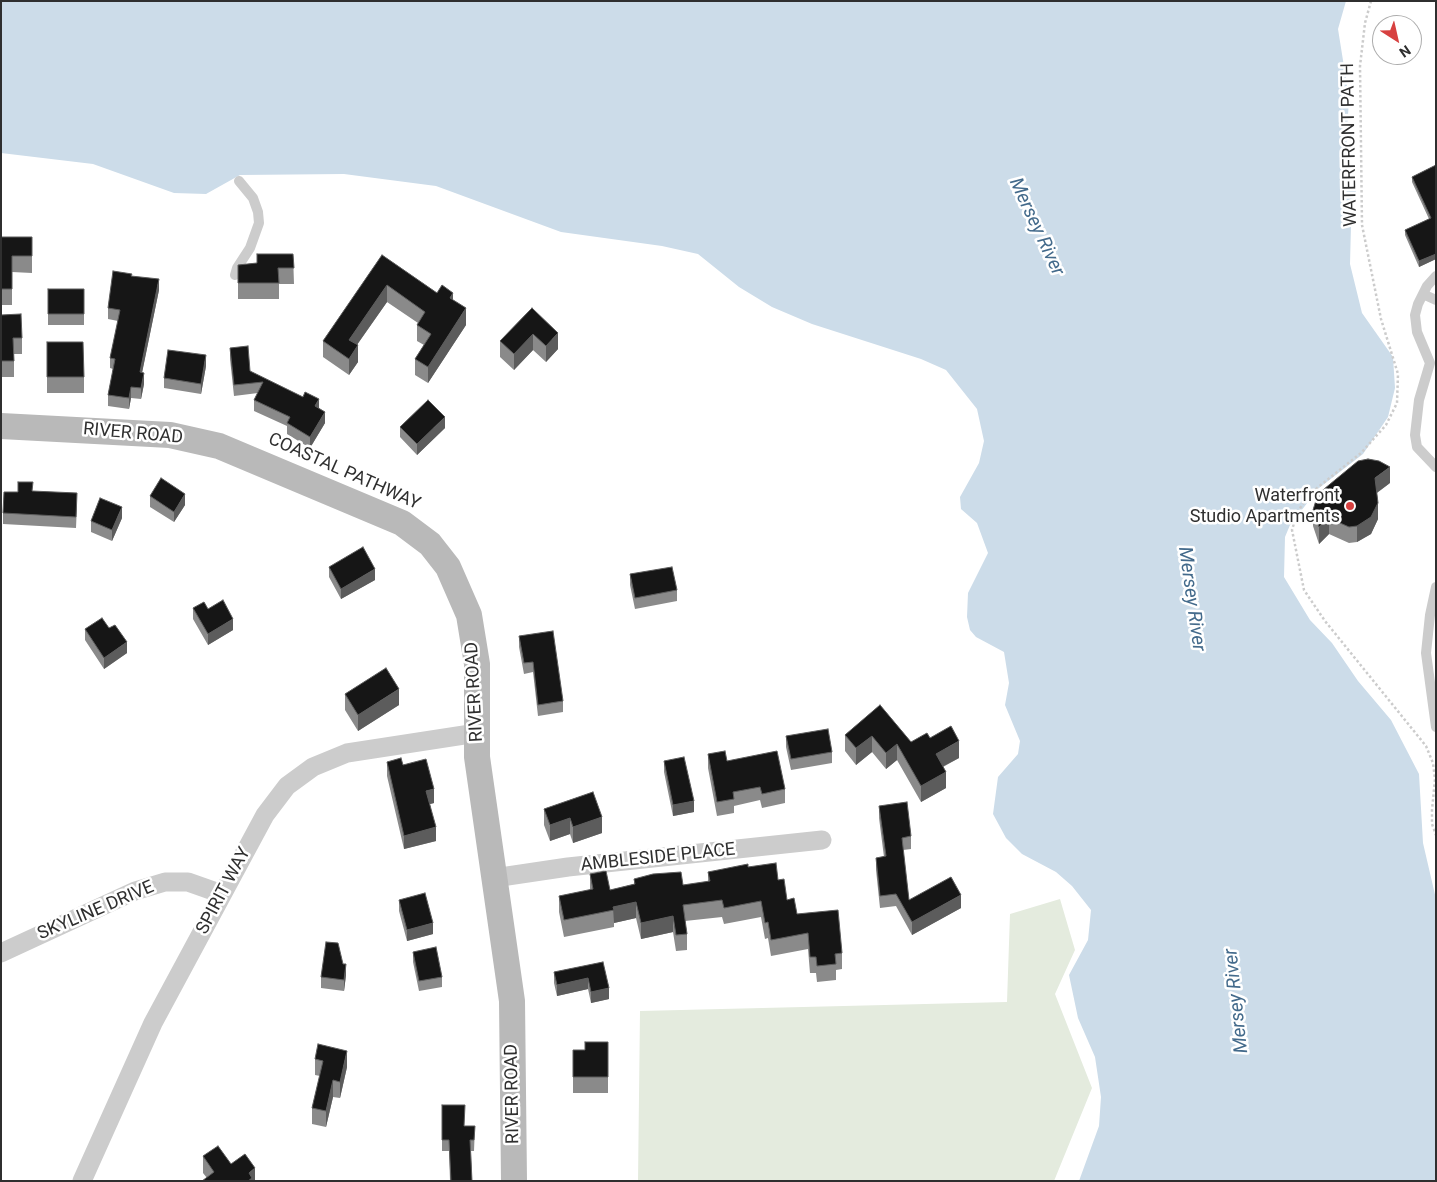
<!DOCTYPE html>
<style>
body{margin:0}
#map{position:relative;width:1437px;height:1182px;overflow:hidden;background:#fff;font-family:Roboto,sans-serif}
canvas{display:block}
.frame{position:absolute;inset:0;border:2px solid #2f2f2f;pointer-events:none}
.north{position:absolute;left:1372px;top:15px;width:50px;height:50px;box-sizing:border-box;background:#fff;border:1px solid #acacac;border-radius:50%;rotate:145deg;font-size:14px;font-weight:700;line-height:20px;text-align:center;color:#2f2f2f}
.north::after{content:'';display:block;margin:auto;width:18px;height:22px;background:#d74140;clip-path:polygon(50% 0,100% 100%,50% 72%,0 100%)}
</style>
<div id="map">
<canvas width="1437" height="1182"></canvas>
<div class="frame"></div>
<div class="north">N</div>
</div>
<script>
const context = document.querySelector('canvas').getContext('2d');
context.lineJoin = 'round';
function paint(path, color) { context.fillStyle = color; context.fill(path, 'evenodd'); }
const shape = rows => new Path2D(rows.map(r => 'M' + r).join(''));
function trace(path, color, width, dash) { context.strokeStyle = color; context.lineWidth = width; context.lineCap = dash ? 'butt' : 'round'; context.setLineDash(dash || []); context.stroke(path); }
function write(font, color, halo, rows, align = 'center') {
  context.font = font + ' Roboto,sans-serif'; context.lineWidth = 5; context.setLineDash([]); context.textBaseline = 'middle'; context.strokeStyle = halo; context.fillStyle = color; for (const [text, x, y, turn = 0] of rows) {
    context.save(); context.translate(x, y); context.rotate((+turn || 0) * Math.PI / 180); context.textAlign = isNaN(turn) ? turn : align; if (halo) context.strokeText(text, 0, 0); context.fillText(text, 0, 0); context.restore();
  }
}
paint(shape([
 [1060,899,1075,950,1055,994,1092,1088,1054,1181,638,1181,640,1011,1007,1002,1010,914]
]), '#e4ebde');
paint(shape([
 [1,1,1346,1,1338,29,1349,98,1346,151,1357,183,1351,225,1350,264,1362,313,1393,357,1395,388,1388,417,1363,454,1319,488,1290,525,1285,537,1284,577,1310,620,1332,643,1358,681,1391,720,1419,774,1423,843,1436,899,1436,1181,1079,1181,1099,1126,1101,1097,1095,1057,1078,1018,1069,975,1088,940,1091,910,1072,886,1056,872,1022,854,1006,838,993,814,998,777,1018,754,1020,741,1005,705,1009,683,1004,652,976,637,970,630,967,617,968,593,988,553,977,523,961,509,960,497,979,463,984,441,977,409,946,370,921,359,812,324,772,307,739,287,698,254,662,246,561,232,436,186,344,174,240,175,206,194,174,193,93,164,1,153]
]), '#ccdce9');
trace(shape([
 [1371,1,1365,23,1360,66,1362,225,1381,319,1398,374,1397,403,1386,425,1361,453,1317,488,1304,502,1297,513,1292,530,1304,590,1325,621,1426,746,1433,763,1435,779,1432,810,1432,824,1436,835]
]), '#ccc', 2.5, [2.5, 2.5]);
trace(shape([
 [235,275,237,268,250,248,259,223,258,212,253,198,239,181],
 [1436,276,1427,286,1418,304,1415,315,1417,332,1430,363,1419,400,1415,435,1417,447,1436,467],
 [1425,295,1436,300],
 [1436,587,1430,615,1426,653,1436,727]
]), '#ccc', 10);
trace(shape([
 [494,878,568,867,822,840],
 [1,953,135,891,165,882,188,882,222,894],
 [82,1181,153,1023,265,815,287,786,313,767,347,753,477,733]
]), '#ccc', 19);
trace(shape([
 [1,426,170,435,219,446,402,523,430,544,448,567,469,615,477,664,477,757,512,1001,514,1181]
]), '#b9b9b9', 26);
paint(shape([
 [1436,165,1436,259,1419,267,1405,235,1405,230,1429,219,1412,182,1412,177],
 [1,237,32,237,32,273,12,272,12,305,1,305],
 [293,254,294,284,279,284,279,299,238,299,238,265,257,263],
 [382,255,437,293,453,300,466,325,428,383,415,375,415,359,424,345,417,341,417,325,418,323,387,302,357,345,358,362,349,375,323,357,323,341],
 [132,276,159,290,142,372,144,384,141,399,131,398,129,409,108,406,108,395,113,369,110,368,110,358,118,321,108,319,108,308],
 [48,289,84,289,84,325,48,325],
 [532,308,558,349,546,362,533,350,514,370,500,357,500,341],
 [1,315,22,338,22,354,14,354,14,377,1,377],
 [47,342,84,377,84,393,47,393],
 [230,348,250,371,319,408,325,423,310,448,287,434,287,426,254,411,254,400,258,393,234,396,230,359],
 [206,366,201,394,164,388,164,378],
 [400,427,445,428,417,455,400,437],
 [1390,483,1377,493,1378,519,1371,534,1357,542,1349,543,1329,534,1319,544,1313,526,1313,510],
 [33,491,77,504,76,528,3,524,3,513,18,492],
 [150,496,185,505,174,522,150,507],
 [122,518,112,541,91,532,91,521],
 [329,567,375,580,341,599,329,577],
 [630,574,677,590,677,601,635,609,630,585],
 [193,608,208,609,233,630,208,645,193,619],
 [85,629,127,653,104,669,85,640],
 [519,636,563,701,563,712,538,716,533,672,524,674,519,647],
 [345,694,399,705,358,731,345,710],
 [880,705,911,742,930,738,959,758,943,767,946,788,921,802,897,760,886,769,872,752,856,765,845,751,845,735],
 [786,736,832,752,832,763,791,770,786,747],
 [708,754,727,761,785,789,785,803,762,808,760,800,734,806,734,813,717,816,708,768],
 [664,761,694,812,673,816,664,772],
 [387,762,403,765,434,803,430,804,436,841,404,849,387,776],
 [593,792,602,833,573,843,570,834,550,841,544,825,544,809],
 [879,806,911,836,911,849,903,850,909,900,961,908,912,935,896,906,880,908,876,870,876,858,884,857,879,818],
 [748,867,778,880,787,900,797,914,842,953,842,969,836,970,836,980,817,982,816,973,810,973,808,949,771,956,768,938,765,939,761,917,724,924,722,917,685,921,687,934,687,950,676,951,673,932,641,939,636,918,614,923,614,927,564,937,559,912,559,896,590,890,590,874,610,890,634,884,634,879,683,885,708,882,708,872],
 [399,900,433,934,407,941,399,911],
 [413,952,442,977,442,987,419,991,413,962],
 [603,962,609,999,591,1003,588,989,557,996,554,983,554,972],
 [343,964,346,975,344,991,321,988,321,977],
 [608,1042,608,1093,573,1093,573,1050,585,1050],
 [315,1059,347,1067,340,1098,333,1097,326,1127,312,1124,312,1108,320,1076,315,1075],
 [442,1105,464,1126,475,1126,474,1151,471,1151,472,1181,450,1181,449,1151,442,1151],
 [203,1156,231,1164,255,1181,207,1178,203,1173]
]), '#8a8a8a');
paint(shape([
 [1436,254,1436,259,1419,267,1419,261],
 [159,279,159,290,140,383,140,372],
 [387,285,387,302,349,356,349,340],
 [453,293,453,309,450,298],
 [466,308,466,325,428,383,428,367],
 [558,333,558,349,546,362,546,346],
 [533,334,533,350,514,370,514,354],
 [358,345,358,362,349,375,349,359],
 [206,355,206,366,201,394,201,384],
 [144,373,144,384,141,399,141,388],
 [131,387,131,398,129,409,129,398],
 [319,399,319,410,315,406],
 [325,412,325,423,310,448,310,437],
 [445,417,445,428,417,455,417,444],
 [1390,467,1390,483,1375,494,1375,478],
 [185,494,185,505,174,522,174,512],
 [1378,503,1378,519,1371,534,1357,542,1357,526],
 [122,507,122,518,112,541,112,530],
 [1329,518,1329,534,1319,544,1319,527],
 [375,569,375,580,341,599,341,589],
 [233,619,233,630,208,645,208,634],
 [127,642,127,653,104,669,104,658],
 [399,689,399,705,358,731,358,715],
 [872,736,872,752,856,765,856,748],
 [959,741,959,758,936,770,936,754],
 [897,744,897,760,886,769,886,753],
 [946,772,946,788,921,802,921,786],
 [434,789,434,803,426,805,426,791],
 [694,801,694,812,673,816,673,805],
 [602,817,602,833,573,843,573,827],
 [570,818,570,834,550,841,550,825],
 [436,827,436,841,404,849,404,836],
 [961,895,961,908,912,935,912,922],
 [636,902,636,918,614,923,613,907],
 [673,916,673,932,641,939,641,923],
 [433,923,433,934,407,941,407,930],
 [346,964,346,975,344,991,344,980],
 [588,978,588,989,557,996,557,985],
 [609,988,609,999,591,1003,591,992],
 [347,1051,347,1067,340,1098,340,1082],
 [333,1080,333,1097,326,1127,326,1111],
 [255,1168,255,1181,248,1181,249,1173]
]), '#5c5c5c');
const building = shape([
 [1436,165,1436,254,1419,261,1405,230,1431,218,1412,177,1436,165],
 [1,237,32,237,32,256,12,256,12,289,1,289,1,237],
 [257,254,293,254,294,268,278,268,279,283,238,283,238,265,257,263,257,254],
 [382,255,437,293,442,285,453,293,450,298,466,308,428,367,415,359,431,334,417,325,425,312,387,285,349,340,358,345,349,359,323,341,382,255],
 [113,271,132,274,131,276,159,279,140,372,144,373,141,388,131,387,129,398,108,395,115,359,110,358,120,310,108,308,113,271],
 [48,289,84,289,84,314,48,314,48,289],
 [532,308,558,333,546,346,533,334,514,354,500,341,532,308],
 [21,314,22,338,13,338,14,361,1,361,1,315,21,314],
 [47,342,83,342,84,377,47,377,47,342],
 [248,346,250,371,303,397,305,392,319,399,315,406,325,412,310,437,287,423,290,417,254,400,263,382,234,385,230,348,248,346],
 [168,350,206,355,201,384,164,378,168,350],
 [428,400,445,417,417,444,400,427,428,400],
 [1368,459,1379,461,1390,467,1375,478,1378,503,1371,517,1357,526,1349,527,1329,518,1319,527,1313,510,1318,494,1358,461,1368,459],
 [161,478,185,494,174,512,150,496,161,478],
 [18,482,33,482,32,491,77,493,76,517,3,513,4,492,18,492,18,482],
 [100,498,122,507,112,530,91,521,100,498],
 [363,547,375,569,341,589,329,567,363,547],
 [672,567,677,590,635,598,630,574,672,567],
 [223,600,233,619,208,634,193,608,204,602,208,609,223,600],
 [102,618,109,628,115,625,127,642,104,658,85,629,102,618],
 [553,631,563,701,538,705,533,662,524,663,519,636,553,631],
 [386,668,399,689,358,715,345,694,386,668],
 [880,705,911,742,927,733,930,738,951,726,959,741,936,754,946,772,921,786,897,744,886,753,872,736,856,748,845,735,880,705],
 [828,729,832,752,791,759,786,736,828,729],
 [725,751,727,761,777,751,785,789,762,794,760,787,733,792,734,799,717,802,708,754,725,751],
 [684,757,694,801,673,805,664,761,684,757],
 [401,758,403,765,426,759,434,789,426,791,436,827,404,836,387,762,401,758],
 [593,792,602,817,573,827,570,818,550,825,544,809,593,792],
 [907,802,911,836,902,838,909,900,951,877,961,895,912,922,896,894,880,896,876,858,886,856,879,806,907,802],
 [776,863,778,880,784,879,787,900,794,898,797,914,838,910,842,953,835,954,836,964,817,966,816,957,810,957,808,933,771,940,768,922,765,923,761,901,724,908,722,900,683,905,687,934,676,935,673,916,641,923,636,902,613,907,614,910,564,920,559,896,593,889,590,874,606,871,610,890,635,884,634,879,653,874,681,872,683,885,710,881,708,872,748,864,748,867,776,863],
 [425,893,433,923,407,930,399,900,425,893],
 [326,942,338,943,343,964,346,964,344,980,321,977,326,942],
 [436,947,442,977,419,981,413,952,436,947],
 [603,962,609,988,591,992,588,978,557,985,554,972,603,962],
 [585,1042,608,1042,608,1077,573,1077,573,1050,585,1050,585,1042],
 [318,1044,347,1051,340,1082,333,1080,326,1111,312,1108,323,1061,315,1059,318,1044],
 [442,1105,465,1105,464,1126,475,1126,474,1140,470,1140,472,1181,451,1181,449,1140,442,1140,442,1105],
 [218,1146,231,1164,245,1154,255,1168,249,1173,252,1178,248,1181,202,1181,214,1172,203,1156,218,1146]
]);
paint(building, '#161616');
trace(building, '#5c5c5c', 1);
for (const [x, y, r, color] of [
 [1350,506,5,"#d74140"]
]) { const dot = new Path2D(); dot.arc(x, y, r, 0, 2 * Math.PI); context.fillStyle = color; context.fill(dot); trace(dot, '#fff', 2); }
write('18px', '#2f2f2f', '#fff', [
 ["WATERFRONT PATH",1350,145,-91],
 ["RIVER ROAD",133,434,5],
 ["COASTAL PATHWAY",344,472,24],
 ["RIVER ROAD",475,692,-93],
 ["AMBLESIDE PLACE",658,858,-6],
 ["SPIRIT WAY",224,891,-62],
 ["SKYLINE DRIVE",96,911,-23],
 ["RIVER ROAD",513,1094,-91]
]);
write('18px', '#2f2f2f', '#fff', [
 ["Waterfront",1340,496],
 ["Studio Apartments",1340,517]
], 'right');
write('italic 19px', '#436a8b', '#fff', [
 ["Mersey River",1036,227,65],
 ["Mersey River",1191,599,82],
 ["Mersey River",1237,1001,-96]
]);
</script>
